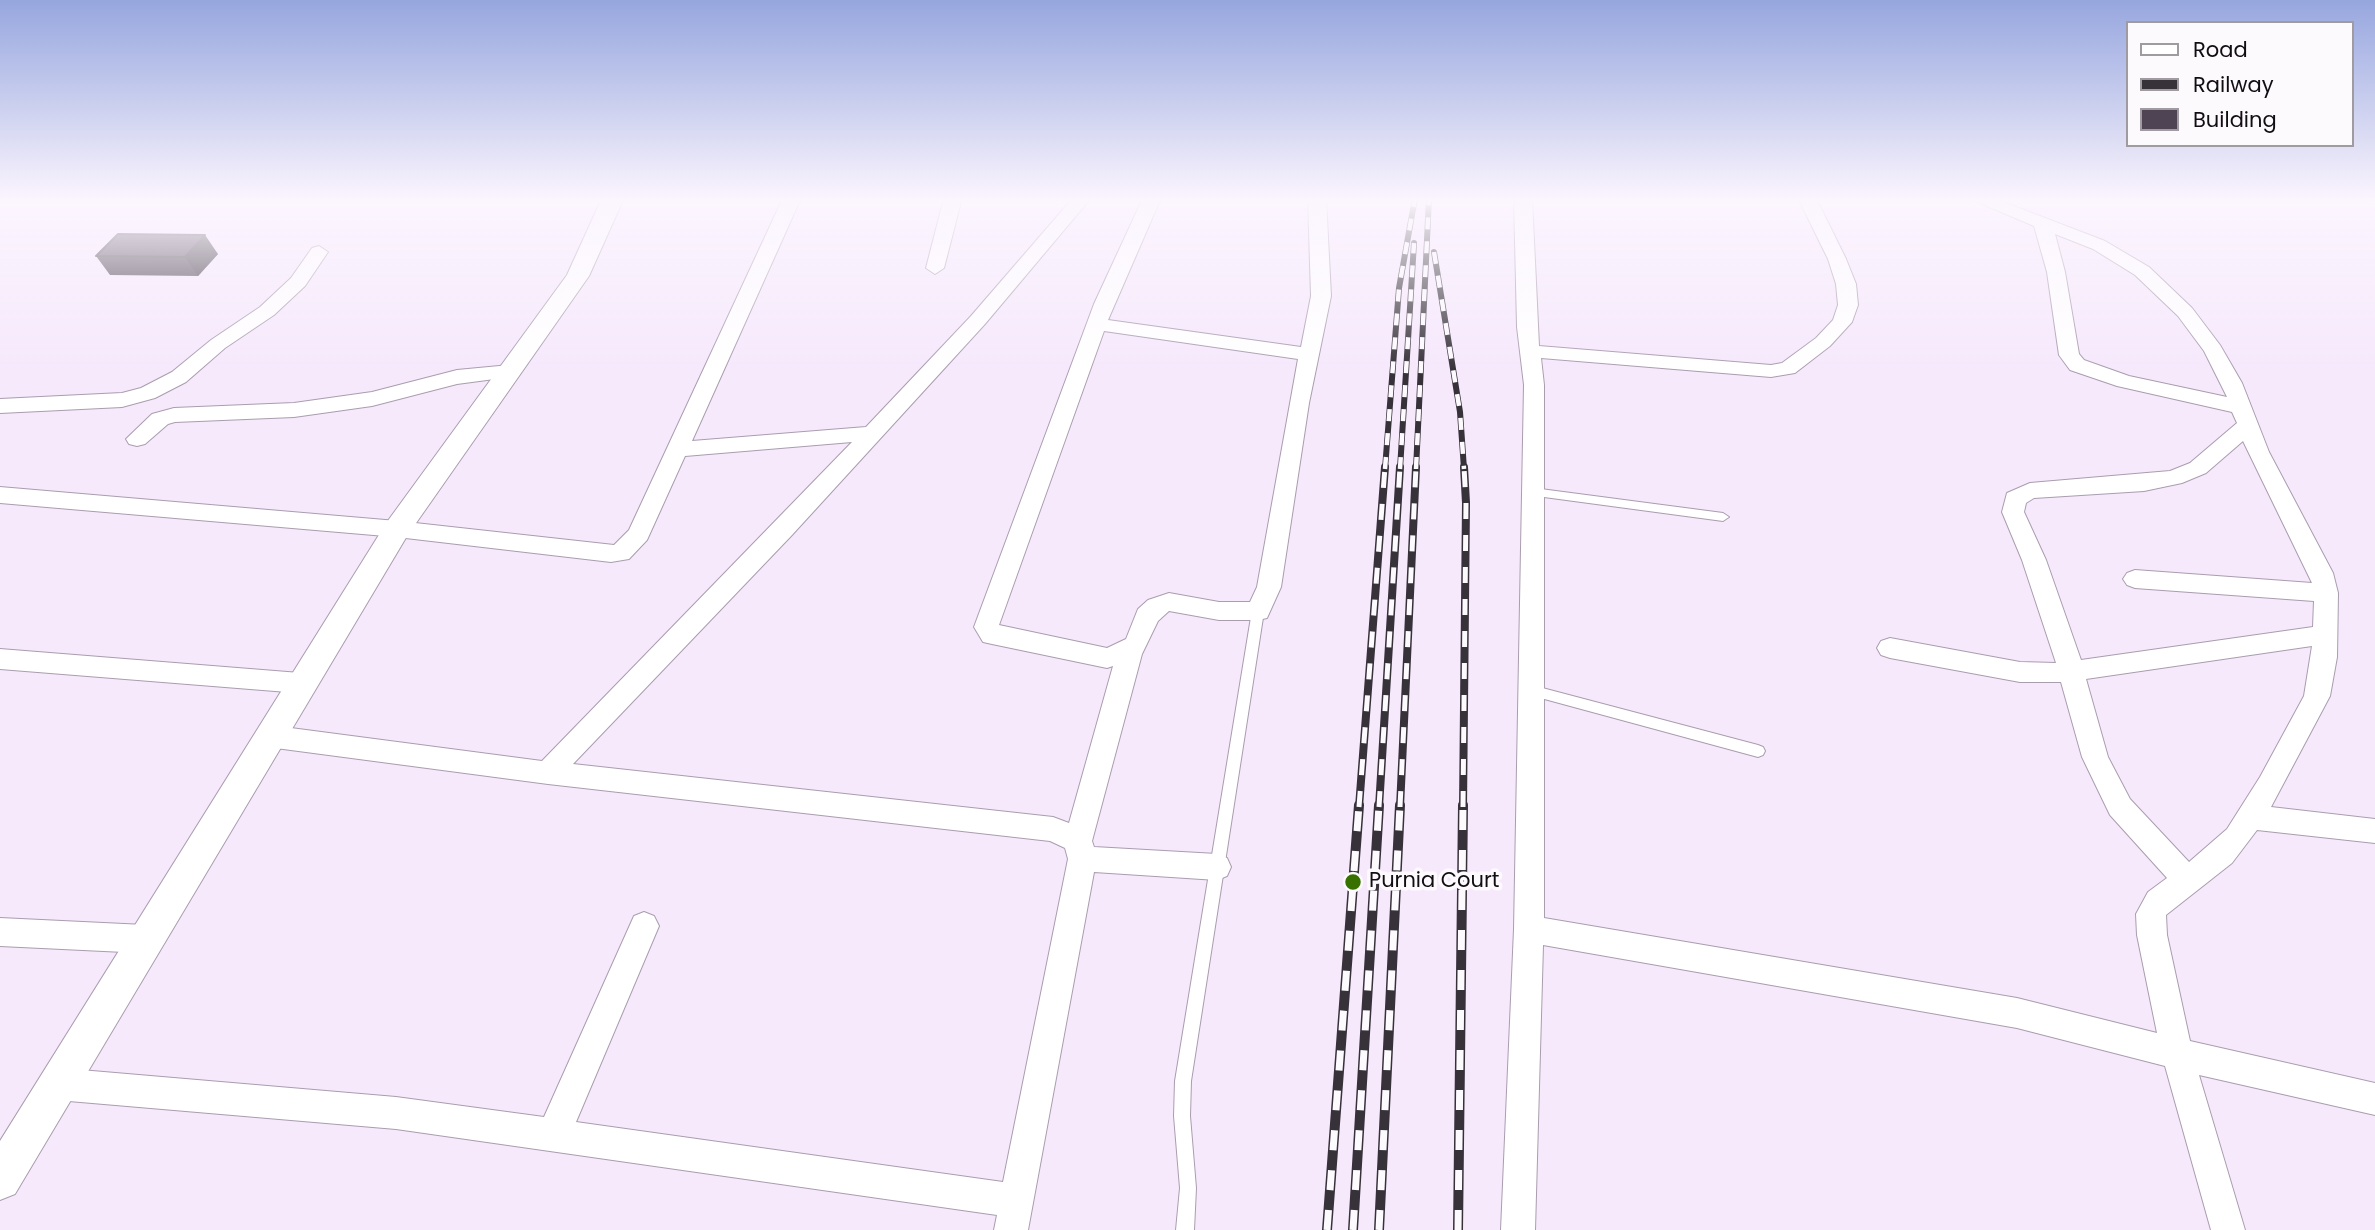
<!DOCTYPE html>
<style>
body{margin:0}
#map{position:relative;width:2375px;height:1230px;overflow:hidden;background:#f6e9fc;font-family:Poppins,sans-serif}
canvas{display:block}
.legend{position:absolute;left:2126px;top:21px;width:228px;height:126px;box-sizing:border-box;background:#fdfafe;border:2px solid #9f9ba0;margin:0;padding:9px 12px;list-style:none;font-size:21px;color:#110d13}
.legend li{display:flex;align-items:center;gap:14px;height:35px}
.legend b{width:35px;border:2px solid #9f9ba0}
</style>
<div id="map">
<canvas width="2375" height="1230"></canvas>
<ul class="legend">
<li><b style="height:9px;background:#fff"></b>Road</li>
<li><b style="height:9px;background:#37323a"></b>Railway</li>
<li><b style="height:19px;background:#4e4453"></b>Building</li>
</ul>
</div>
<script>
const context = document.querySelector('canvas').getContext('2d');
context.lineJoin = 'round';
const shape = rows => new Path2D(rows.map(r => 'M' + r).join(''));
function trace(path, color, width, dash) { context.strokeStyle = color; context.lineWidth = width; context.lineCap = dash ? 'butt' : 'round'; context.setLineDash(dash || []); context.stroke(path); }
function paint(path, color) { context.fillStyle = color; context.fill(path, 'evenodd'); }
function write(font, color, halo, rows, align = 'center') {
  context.font = font + ' Poppins,sans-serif'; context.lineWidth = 7; context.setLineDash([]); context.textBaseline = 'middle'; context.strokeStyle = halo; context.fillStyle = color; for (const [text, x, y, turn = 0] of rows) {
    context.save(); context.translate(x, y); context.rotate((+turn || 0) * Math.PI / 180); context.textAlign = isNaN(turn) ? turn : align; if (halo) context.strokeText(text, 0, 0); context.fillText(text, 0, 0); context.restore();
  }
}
const service = shape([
 [1533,488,1723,513,1729,517,1723,521,1529,495,1527,492,1529,489,1533,488],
 [1258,606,1264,611,1191,1081,1190,1116,1196,1188,1194,1230,1176,1230,1180,1188,1174,1116,1175,1081,1252,611,1258,606],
 [1531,685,1758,745,1763,747,1765,751,1763,755,1758,757,1526,694,1525,690,1526,686,1531,685]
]);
const minor = shape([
 [783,198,801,198,692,441,866,427,971,316,1073,198,1091,198,985,324,792,535,573,764,1053,817,1069,823,1113,666,1107,668,992,644,983,642,974,627,1094,304,1143,198,1161,198,1108,320,1301,347,1311,296,1308,198,1326,198,1331,296,1309,403,1281,587,1267,618,1258,620,1219,620,1169,611,1158,621,1142,654,1092,841,1094,847,1217,854,1227,858,1231,867,1227,876,1217,880,1094,872,1028,1230,994,1230,997,1215,396,1129,57,1100,46,1095,41,1084,46,1073,57,1068,396,1097,544,1117,634,916,644,912,654,916,659,926,576,1122,1003,1182,1068,859,1065,848,1050,841,548,784,268,747,259,744,255,736,259,728,268,725,542,761,852,442,685,456,647,540,629,559,611,562,397,537,0,503,0,487,397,521,614,545,629,530,783,198],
 [1104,331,1298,359,1257,587,1250,602,1219,602,1169,593,1148,600,1138,609,1126,639,1107,648,999,625,1104,331],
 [944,198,962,198,944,268,935,274,926,268,944,198],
 [1514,198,1532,198,1539,346,1771,365,1782,363,1816,338,1833,320,1838,305,1836,284,1828,259,1798,198,1816,198,1846,259,1856,284,1858,305,1852,322,1830,346,1795,373,1771,377,1541,358,1544,385,1544,918,2017,998,2157,1033,2137,935,2136,914,2148,892,2167,878,2110,815,2082,757,2061,682,2020,682,1890,658,1881,655,1877,648,1881,641,1890,638,2020,662,2056,663,2022,560,2002,512,2007,493,2030,483,2170,471,2190,463,2237,423,2232,412,2117,386,2070,370,2059,355,2047,272,2034,226,1968,198,1993,198,2105,241,2149,267,2192,308,2220,345,2242,383,2269,452,2333,573,2338,593,2337,657,2330,696,2271,807,2375,819,2375,843,2257,830,2232,863,2166,915,2167,935,2190,1041,2375,1083,2375,1115,2199,1075,2245,1230,2211,1230,2165,1066,2017,1028,1543,945,1535,1230,1501,1230,1514,929,1524,385,1517,327,1514,198],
 [2055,234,2093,249,2135,275,2178,316,2204,351,2227,397,2129,376,2084,360,2079,354,2065,272,2055,234],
 [2243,441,2312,583,2135,570,2127,573,2123,579,2127,585,2135,588,2314,601,2313,627,2081,660,2046,560,2024,512,2026,503,2034,498,2144,491,2182,483,2206,473,2243,441],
 [2312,646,2304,696,2260,777,2227,829,2189,862,2130,799,2108,757,2086,679,2312,646],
 [319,246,328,252,305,286,274,315,225,348,186,382,155,398,122,407,0,413,0,399,122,393,141,388,172,372,211,340,260,307,291,278,312,248,319,246],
 [510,365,520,371,517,376,457,384,372,406,294,417,175,422,168,424,145,444,137,446,129,444,126,439,152,414,174,408,294,403,372,392,457,370,510,365],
 [0,649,300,673,309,676,313,683,309,690,300,693,0,669,0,649],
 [0,918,145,925,156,929,160,939,156,949,145,953,0,946,0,918]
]);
const tertiary = shape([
 [602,198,624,198,589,276,407,536,15,1194,0,1200,0,1141,387,522,567,275,602,198]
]);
trace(service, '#a99dae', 2);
trace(minor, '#a99dae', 2);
trace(tertiary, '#a99dae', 2);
paint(service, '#fff');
paint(minor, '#fff');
paint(tertiary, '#fff');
const railFar2 = shape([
 [1434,252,1460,412,1464,469],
 [1385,469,1399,288,1415,198],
 [1400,469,1414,243],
 [1416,469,1429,198]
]);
const railFar1 = shape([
 [1359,807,1385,467],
 [1379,807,1400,467],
 [1400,807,1416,467],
 [1463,807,1466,503,1464,467]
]);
const rail = shape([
 [1327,1230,1359,805],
 [1353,1230,1379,805],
 [1379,1230,1400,805],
 [1458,1230,1463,805]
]);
trace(railFar2, '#37323a', 6);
trace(railFar1, '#37323a', 8);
trace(rail, '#37323a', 10);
trace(railFar2, '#fdfafe', 4.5, [12]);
trace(railFar1, '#fdfafe', 5, [16]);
trace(rail, '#fdfafe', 7, [20]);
paint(shape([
 [218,254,198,276,110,275,96,256]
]), '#433a47');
paint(shape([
 [205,235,218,254,198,276,185,257]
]), '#37303a');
const building = shape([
 [118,234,205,235,185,257,96,256,118,234]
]);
paint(building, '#4e4453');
trace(building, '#37303a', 2);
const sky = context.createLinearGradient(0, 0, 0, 370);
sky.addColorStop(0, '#96a6de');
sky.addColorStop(0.54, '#fbf5fe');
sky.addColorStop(1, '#fbf5fe00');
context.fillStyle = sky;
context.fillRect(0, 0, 2375, 370);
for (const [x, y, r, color] of [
 [1353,882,9,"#387100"]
]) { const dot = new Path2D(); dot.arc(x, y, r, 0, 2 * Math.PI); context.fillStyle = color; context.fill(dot); trace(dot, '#fdfafe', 2.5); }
write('21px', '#110d13', '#fdfafe', [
 ["Purnia Court",1369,882]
], 'left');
</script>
